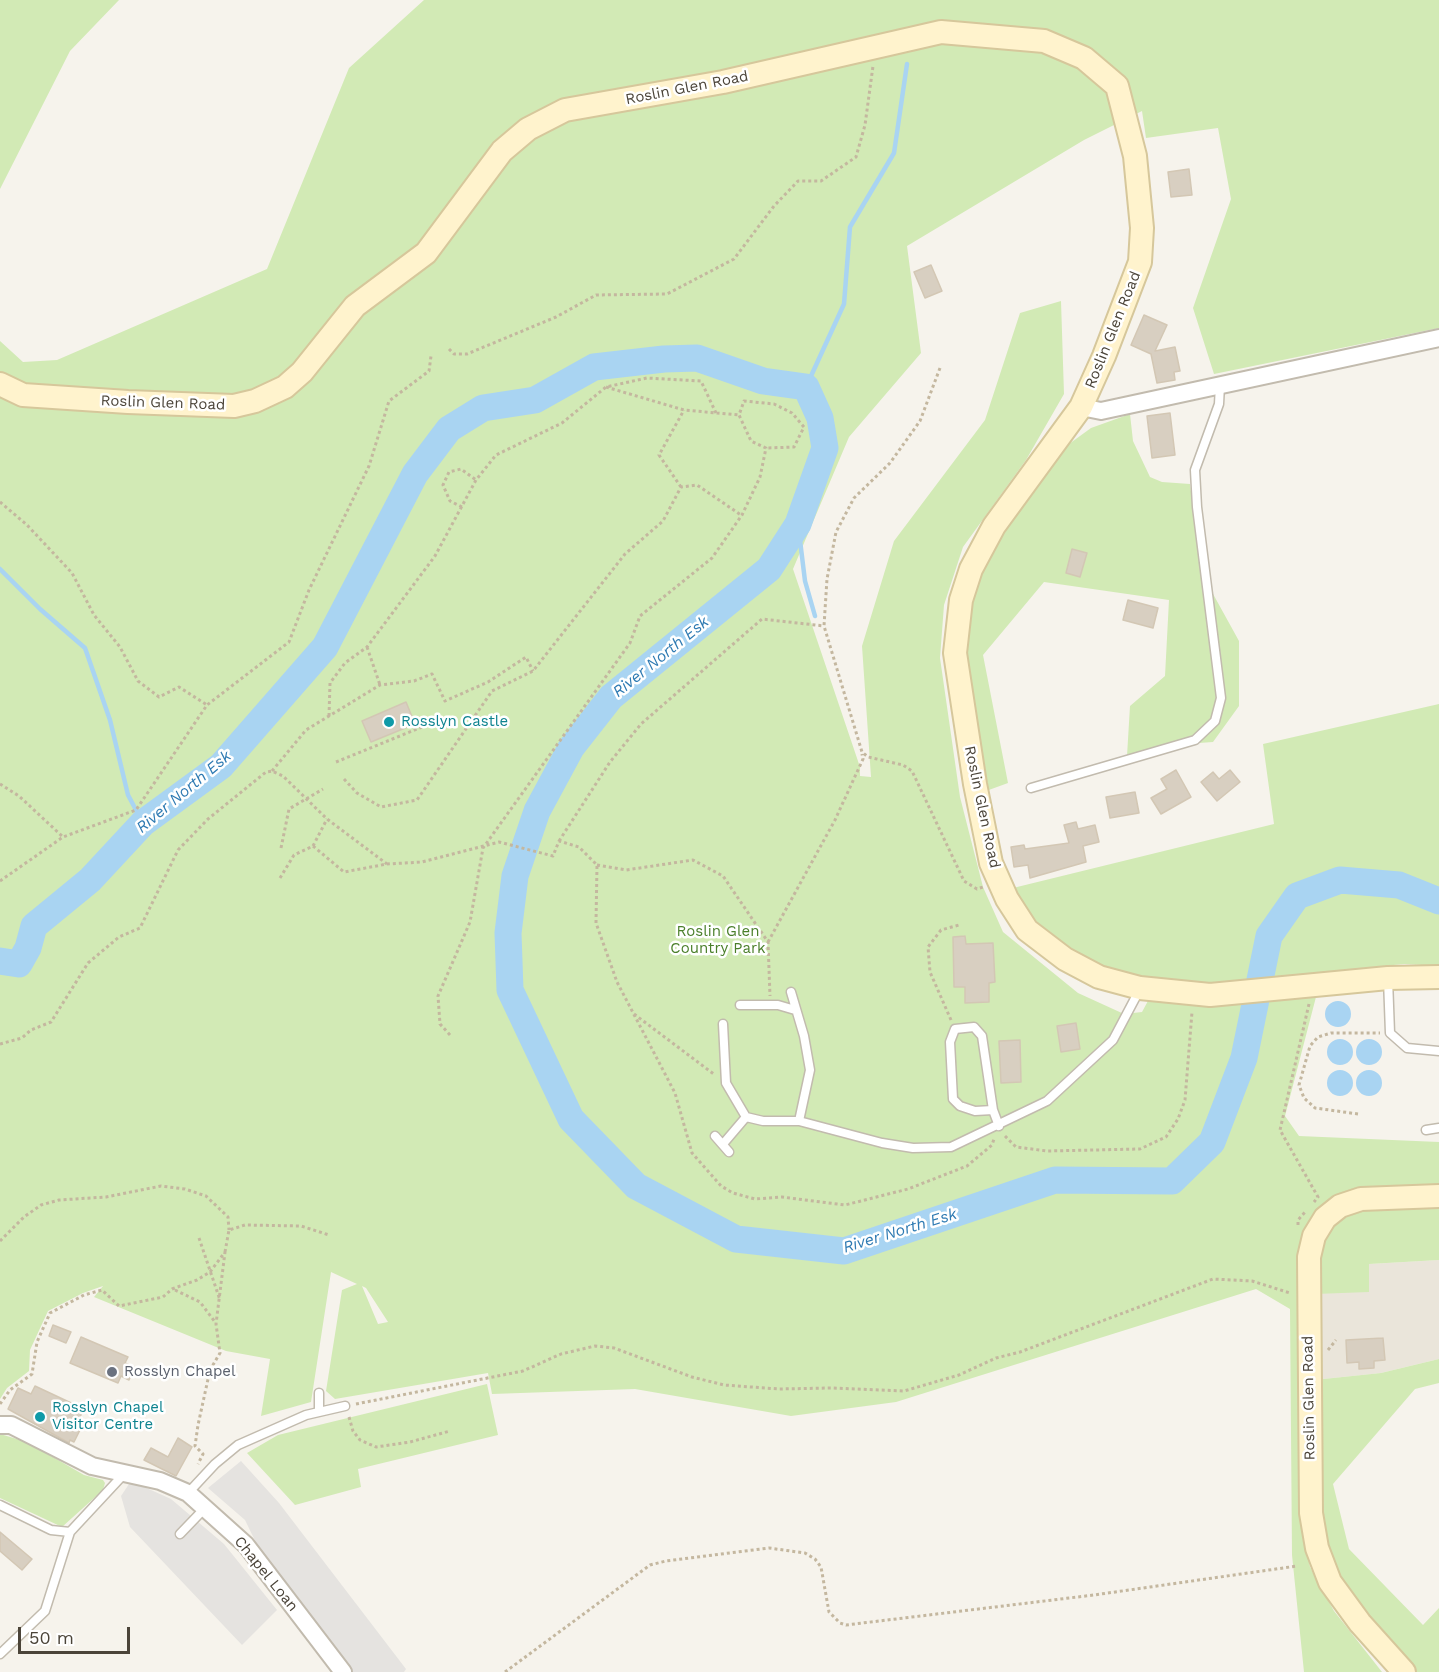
<!DOCTYPE html>
<style>
body{margin:0}
#map{position:relative;width:1439px;height:1672px;overflow:hidden;background:#f6f3ec;font-family:"Work Sans",sans-serif}
canvas{display:block}
.scale{position:absolute;left:18px;top:1627px;width:112px;height:27px;box-sizing:border-box;border:3px solid #4b4439;border-top:0;padding-left:8px;font-size:18px;line-height:21px;white-space:nowrap;color:#4b4439;-webkit-text-stroke:4px #fff;paint-order:stroke}
</style>
<div id="map">
<canvas width="1439" height="1672"></canvas>
<div class="scale">50 m</div>
</div>
<script>
const context = document.querySelector('canvas').getContext('2d');
context.lineJoin = 'round';
function paint(path, color) { context.fillStyle = color; context.fill(path, 'evenodd'); }
const shape = rows => new Path2D(rows.map(r => 'M' + r).join(''));
function trace(path, color, width, dash) { context.strokeStyle = color; context.lineWidth = width; context.lineCap = dash ? 'butt' : 'round'; context.setLineDash(dash || []); context.stroke(path); }
function write(font, color, halo, rows, align = 'center') {
  context.font = font + ' "Work Sans",sans-serif'; context.lineWidth = 5; context.setLineDash([]); context.textBaseline = 'middle'; context.strokeStyle = halo; context.fillStyle = color; for (const [text, x, y, turn = 0] of rows) {
    context.save(); context.translate(x, y); context.rotate((+turn || 0) * Math.PI / 180); context.textAlign = isNaN(turn) ? turn : align; if (halo) context.strokeText(text, 0, 0); context.fillText(text, 0, 0); context.restore();
  }
}
paint(shape([
 [1439,1260,1439,1359,1381,1373,1314,1380,1314,1294,1369,1264]
]), '#eae5da');
paint(shape([
 [0,0,119,0,70,51,0,189],
 [424,0,1439,0,1439,328,1214,374,1193,308,1231,199,1218,128,1146,138,1142,111,1084,140,907,246,921,353,849,437,793,569,860,767,860,776,871,777,862,646,894,541,985,420,1020,313,1061,301,1064,394,1026,460,963,547,944,605,940,658,960,797,983,887,1003,932,1078,993,1124,1014,1142,1012,1149,999,1050,939,1033,923,1013,888,1274,824,1263,744,1439,704,1439,966,1404,964,1209,983,1212,1006,1316,997,1285,1116,1299,1136,1439,1142,1439,1189,1368,1192,1302,1255,1297,1309,1301,1513,1310,1567,1334,1611,1382,1672,1304,1672,1292,1555,1290,1309,1256,1289,896,1402,791,1416,635,1389,492,1394,488,1373,335,1399,326,1391,342,1290,357,1284,331,1272,311,1402,261,1416,270,1359,226,1351,94,1297,103,1286,83,1293,48,1311,30,1350,29,1371,7,1388,0,1399,0,341,23,362,57,360,267,269,349,68],
 [362,1286,366,1288,388,1322,378,1324],
 [1130,414,1133,441,1150,477,1162,482,1190,484,1202,574,1239,641,1239,706,1213,742,1170,745,1127,756,1130,706,1165,676,1169,600,1044,582,983,655,1008,783,986,791,965,654,969,601,1002,528,1069,444,1091,428],
 [1439,1200,1439,1260,1369,1264,1369,1292,1315,1294,1322,1239,1344,1211],
 [1439,1359,1439,1383,1415,1389,1333,1484,1349,1549,1423,1625,1439,1608,1439,1672,1415,1672,1363,1615,1334,1570,1321,1539,1314,1380,1381,1373],
 [487,1384,498,1435,358,1469,361,1487,295,1505,247,1453,278,1435],
 [0,1434,27,1442,84,1475,103,1480,105,1483,103,1490,62,1527,0,1498]
]), '#d2eab5');
paint(shape([
 [241,1461,279,1503,406,1669,404,1672,352,1672,262,1555,245,1520,208,1488],
 [131,1481,171,1499,224,1544,277,1610,242,1645,130,1527,121,1496]
]), '#e5e3e0');
paint(shape([
 '1325 1014a13 13 0 1 1 26 0a13 13 0 1 1-26 0Z',
 '1356 1052a13 13 0 1 1 26 0a13 13 0 1 1-26 0Z',
 '1327 1052a13 13 0 1 1 26 0a13 13 0 1 1-26 0Z',
 '1327 1083a13 13 0 1 1 26 0a13 13 0 1 1-26 0Z',
 '1356 1083a13 13 0 1 1 26 0a13 13 0 1 1-26 0Z'
]), '#a9d4f2');
trace(shape([
 [806,387,844,304,850,227,894,153,907,64],
 [798,524,805,581,815,616],
 [0,569,40,609,85,648,110,720,128,795,143,823]
]), '#a9d4f2', 4.5);
trace(shape([
 [0,961,19,964,28,948,34,926,90,880,143,823,221,766,325,647,415,474,449,429,483,408,535,400,594,367,664,359,697,358,763,381,806,387,820,418,825,448,798,524,769,569,611,697,571,748,537,811,515,876,508,933,510,990,571,1119,636,1186,736,1239,844,1251,1055,1180,1172,1181,1212,1142,1244,1058,1269,936,1297,896,1340,880,1399,885,1439,901]
]), '#a9d4f2', 27);
const building = shape([
 [1189,169,1192,195,1171,197,1168,172,1189,169],
 [931,265,942,291,925,298,914,272,931,265],
 [1144,315,1167,325,1155,351,1175,347,1180,371,1174,372,1175,380,1157,383,1151,354,1131,345,1144,315],
 [1170,413,1175,455,1152,458,1147,416,1170,413],
 [1072,549,1087,553,1080,577,1066,573,1072,549],
 [1128,600,1158,608,1153,628,1123,620,1128,600],
 [406,702,415,724,371,742,362,721,406,702],
 [1176,770,1191,797,1161,814,1151,798,1167,789,1161,779,1176,770],
 [1230,770,1240,782,1217,801,1201,782,1213,772,1219,779,1230,770],
 [1135,792,1139,813,1110,818,1106,797,1135,792],
 [1076,822,1078,829,1095,825,1099,842,1083,846,1086,862,1030,878,1028,865,1014,867,1011,847,1024,845,1025,849,1069,843,1064,825,1076,822],
 [965,936,966,944,993,943,995,982,989,983,989,1002,965,1003,965,987,954,987,953,937,965,936],
 [1076,1023,1080,1049,1061,1052,1057,1026,1076,1023],
 [1020,1040,1021,1082,1001,1083,999,1041,1020,1040],
 [53,1325,71,1332,66,1343,49,1336,53,1325],
 [81,1337,128,1357,125,1363,135,1367,129,1380,121,1376,118,1383,70,1363,81,1337],
 [1383,1338,1385,1360,1374,1361,1374,1368,1359,1369,1359,1362,1347,1363,1346,1340,1383,1338],
 [35,1386,84,1409,75,1427,80,1430,74,1442,70,1440,69,1443,8,1409,18,1388,31,1394,35,1386],
 [178,1438,192,1447,176,1476,144,1460,151,1448,168,1457,178,1438],
 [0,1532,32,1559,22,1570,0,1551,0,1532]
]);
paint(building, '#d8cfc1');
trace(building, '#d3c7b4', 1.5);
const service = shape([
 [1031,788,1195,740,1215,721,1221,698,1197,507,1195,470,1219,404,1220,385],
 [1388,979,1390,1033,1407,1048,1439,1051],
 [791,992,804,1036,810,1070,799,1121],
 [740,1005,778,1005,795,1010],
 [723,1024,726,1083,746,1117,763,1121,799,1121,882,1143,913,1148,951,1147,1047,1101,1113,1040,1140,989],
 [993,1110,975,1111,960,1106,953,1099,950,1042,955,1029,974,1027,982,1036,993,1110,999,1126],
 [1426,1130,1439,1128],
 [715,1136,729,1152],
 [723,1144,746,1117],
 [319,1393,319,1411],
 [188,1493,215,1464,238,1445,306,1415,345,1406],
 [0,1505,51,1530,70,1532],
 [180,1534,205,1508],
 [0,1654,45,1611,70,1532,124,1474]
]);
const minor = shape([
 [1081,407,1101,411,1439,338],
 [0,1425,11,1425,92,1466,160,1481,188,1493,246,1545,343,1672]
]);
const secondary = shape([
 [0,384,23,395,128,402,234,406,255,401,285,387,302,372,355,306,426,253,502,151,528,129,565,110,723,82,941,32,1044,41,1084,58,1117,86,1135,156,1142,228,1140,262,1104,356,1081,407,994,526,971,569,961,600,955,653,975,784,991,863,1007,899,1027,930,1065,959,1099,977,1140,988,1210,995,1388,978,1439,977],
 [1404,1672,1360,1623,1330,1582,1317,1548,1311,1513,1309,1257,1314,1236,1325,1218,1340,1206,1361,1199,1439,1196]
]);
trace(service, '#c2bbae', 11);
trace(minor, '#c2bbae', 20);
trace(secondary, '#d6c79b', 26);
trace(shape([
 [449,349,454,354,467,354,556,317,596,295,667,294,734,259,774,206,798,181,821,181,856,157,865,125,873,66],
 [940,368,920,421,890,463,854,498,836,532,827,579,824,626,862,752,868,757,903,765,912,771,964,881,977,889,983,887],
 [606,387,684,410,739,415],
 [681,487,659,455,684,410],
 [0,502,27,525,72,573,94,615,120,647,138,681,159,697,179,687,207,705],
 [462,507,450,501,443,485,449,472,461,469,476,480],
 [367,647,380,685],
 [329,716,330,683,345,663,367,647,435,556,476,480,496,455,562,423,606,387,647,378,701,381,716,413],
 [336,762,422,727],
 [272,771,306,730,380,685,414,681,432,674,445,701,488,682,526,657,533,671],
 [344,779,357,793,381,807,417,800,492,691,533,671,625,554,663,521,681,487,697,485,741,515],
 [0,784,19,796,63,837],
 [559,841,610,762,641,724,762,619,824,626],
 [313,846,327,819],
 [597,865,626,870,693,860,723,876,768,942,770,996],
 [280,878,294,855,313,846,344,872,387,864,422,862,499,842,553,856,559,841,579,847,597,865,596,923,617,982,675,1093,692,1153,721,1186,733,1193,755,1199,782,1197,845,1205,908,1189,967,1166,992,1145,994,1139],
 [0,881,63,837,136,810,207,705,289,642,309,590,369,466,389,401,429,371,431,356],
 [768,942,835,820,863,759,862,754],
 [1309,1004,1280,1130,1318,1197,1314,1202],
 [634,1014,715,1075],
 [951,1020,930,972,928,947,941,930,959,925],
 [450,1035,440,1024,438,996,470,922,483,848,630,643,640,616,712,558,742,515,760,477,766,448,751,441,739,415,744,401,774,404,792,413,804,427,794,447,766,448],
 [0,1044,22,1038,31,1030,51,1022,88,963,119,937,140,928,178,850,208,819,266,772,272,771,283,776,327,819,387,864],
 [1358,1114,1315,1108,1304,1098,1299,1085,1310,1046,1318,1037,1331,1033,1380,1033],
 [1005,1136,1016,1147,1047,1151,1140,1149,1166,1137,1178,1119,1185,1100,1192,1012],
 [1298,1225,1298,1220,1306,1211],
 [199,1238,220,1300],
 [0,1241,24,1217,41,1205,59,1200,106,1197,161,1186,185,1189,206,1196,228,1217,229,1230],
 [225,1252,229,1230,245,1225,301,1226,329,1235],
 [175,1290,200,1302,215,1322],
 [1328,1350,1336,1340],
 [0,1404,10,1390,32,1374,37,1342,50,1313,84,1295,102,1290,119,1306,163,1297,172,1289,197,1280,210,1272,225,1252,216,1324,220,1353,210,1370,198,1425,195,1446,203,1454,198,1464],
 [356,1404,523,1371,561,1354,595,1346,614,1348,692,1377,724,1385,779,1389,831,1388,904,1391,959,1375,996,1358,1020,1352,1213,1279,1252,1281,1290,1293],
 [349,1417,353,1431,360,1440,376,1447,410,1442,450,1431],
 [505,1672,650,1565,666,1561,769,1548,805,1553,815,1559,821,1567,829,1612,840,1623,846,1625,1094,1595,1297,1566]
]), '#c4b79f', 3, [3, 3]);
trace(service, '#fff', 8);
trace(minor, '#fff', 16);
trace(secondary, '#fff3cd', 22);
trace(shape([
 [281,848,289,809,323,789]
]), '#c4b79f', 3, [3, 3]);
for (const [x, y, r, color] of [
 [389,722,6,"#0f9aa8"],
 [112,1372,6,"#6b7280"],
 [40,1417,6,"#0f9aa8"]
]) { const dot = new Path2D(); dot.arc(x, y, r, 0, 2 * Math.PI); context.fillStyle = color; context.fill(dot); trace(dot, '#fff', 2); }
write('15px', '#4b4439', '#fff', [
 ["Roslin Glen Road",687,88,-11],
 ["Roslin Glen Road",1113,330,-68],
 ["Roslin Glen Road",163,403,2],
 ["Roslin Glen Road",982,807,78],
 ["Roslin Glen Road",1309,1398,-91],
 ["Chapel Loan",266,1574,51]
]);
write('15px', '#0d838f', '#fff', [
 ["Rosslyn Castle",401,722],
 ["Rosslyn Chapel",52,1408],
 ["Visitor Centre",52,1425]
], 'left');
write('15px', '#4a7f2a', '#fff', [
 ["Roslin Glen",718,932],
 ["Country Park",718,949]
]);
write('15px', '#5b616d', '#fff', [
 ["Rosslyn Chapel",124,1372]
], 'left');
write('italic 16px', '#2e7ab2', '#fff', [
 ["River North Esk",661,657,-39],
 ["River North Esk",184,792,-40],
 ["River North Esk",900,1231,-17]
]);
</script>
